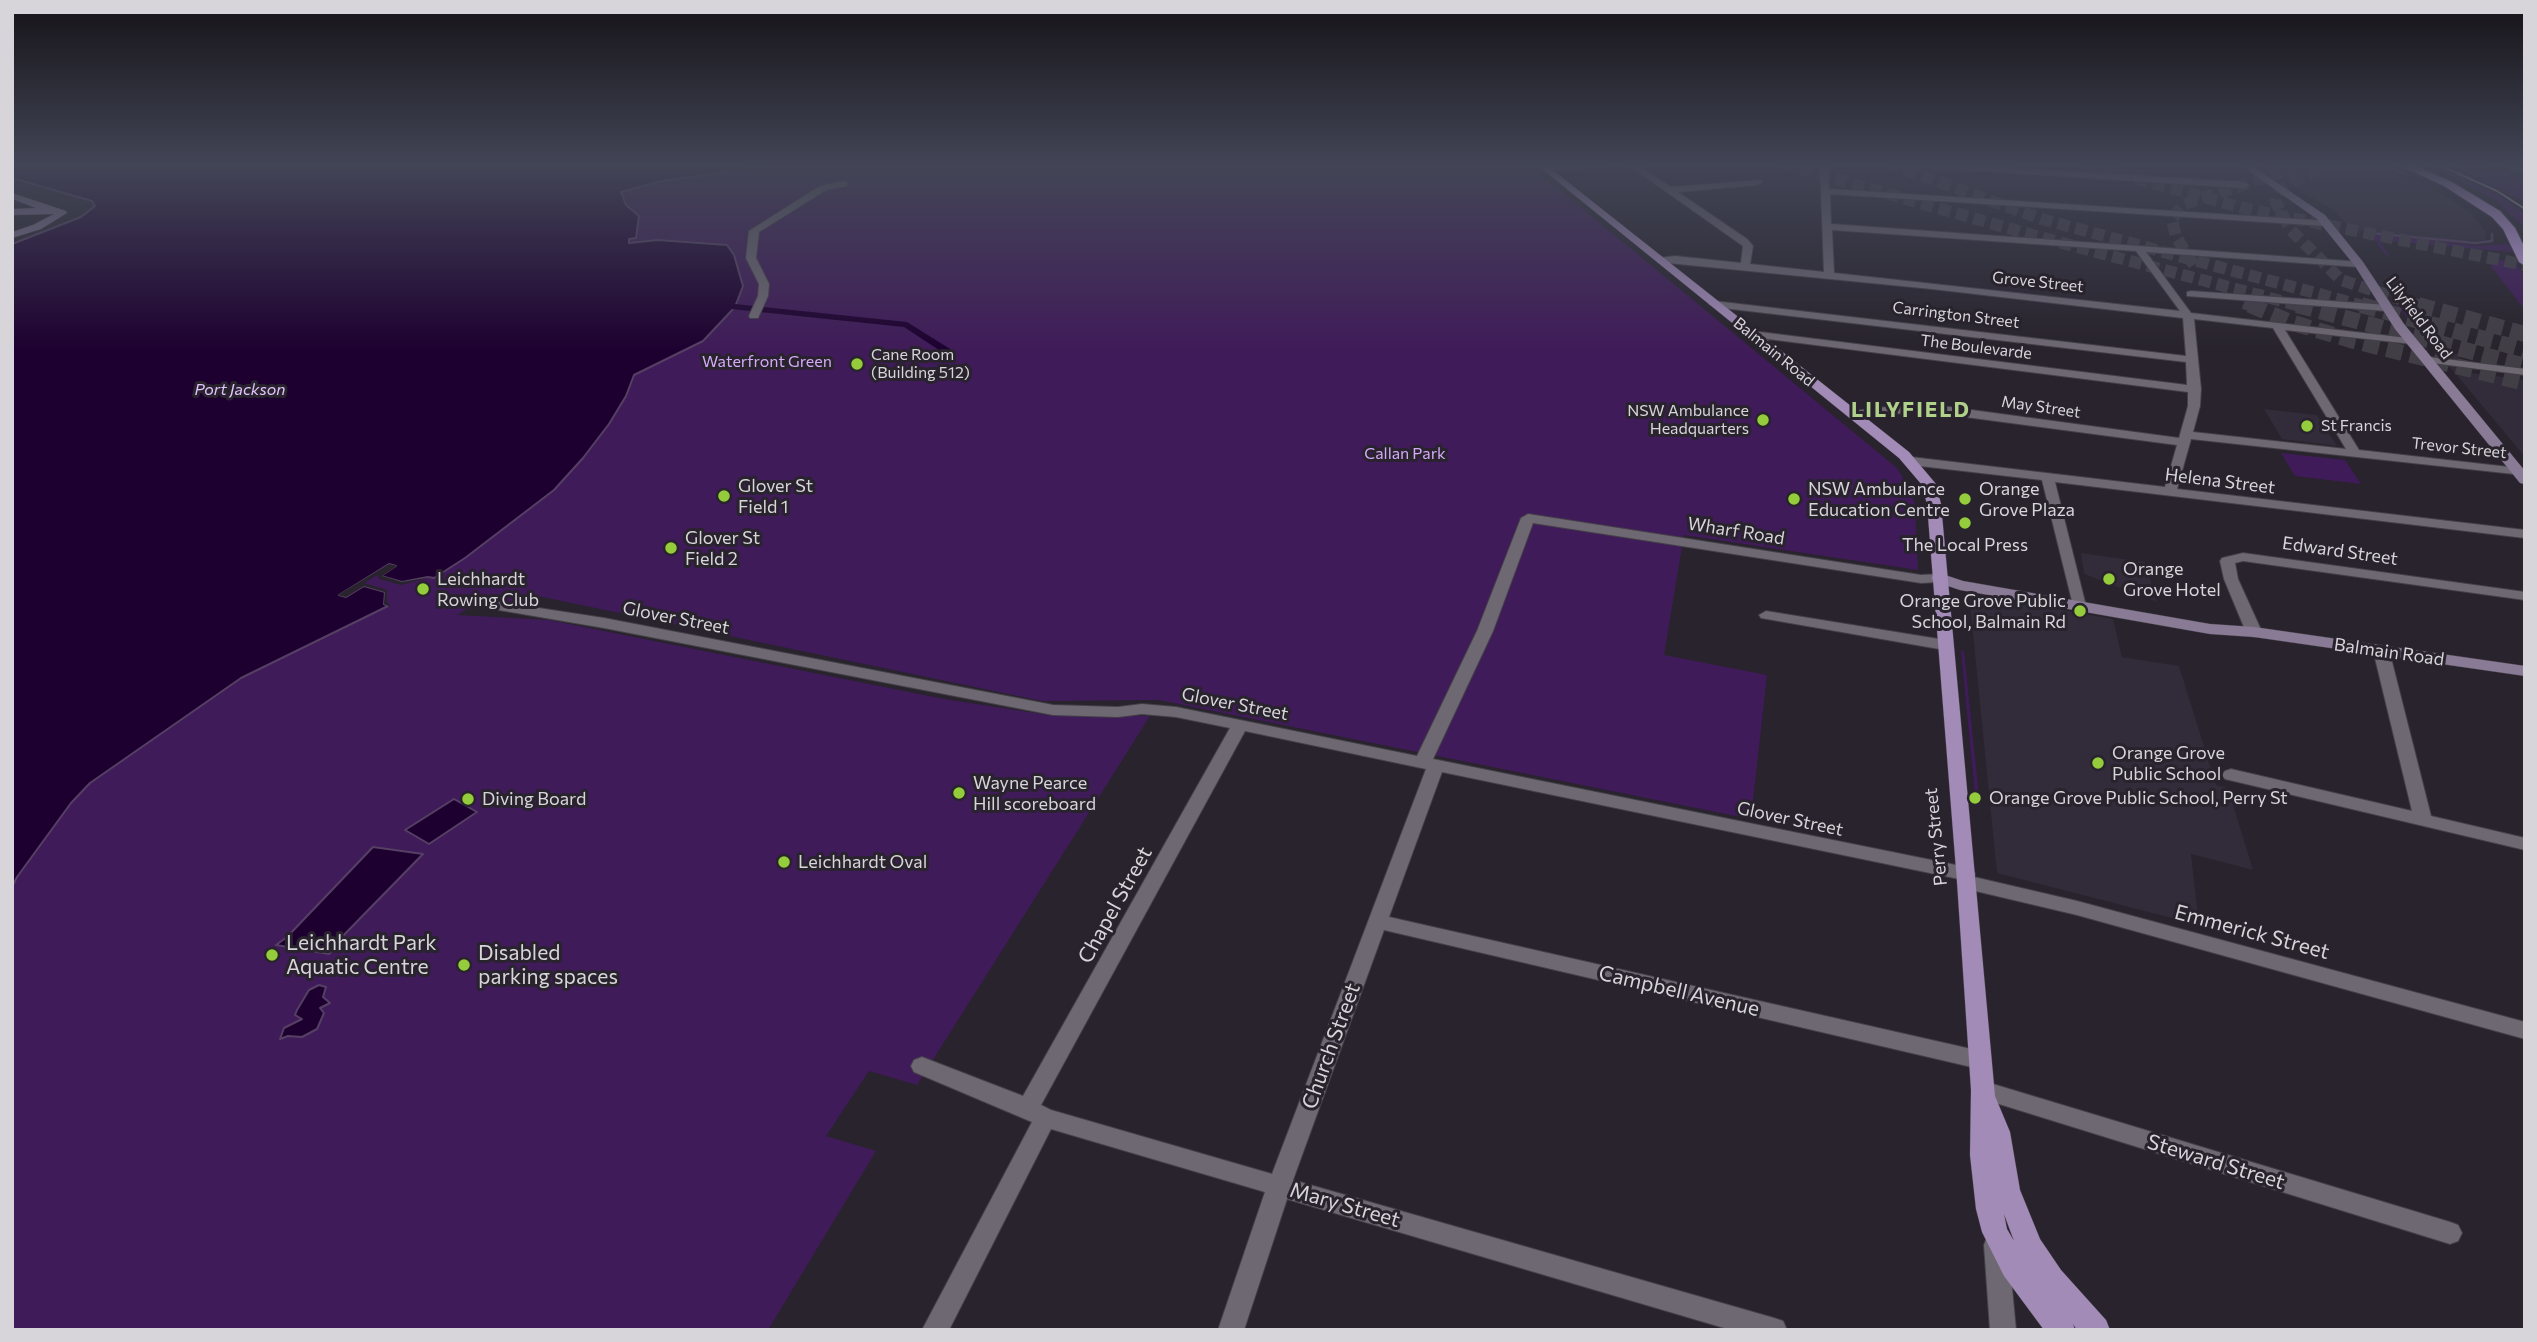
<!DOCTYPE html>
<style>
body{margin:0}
#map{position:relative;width:2537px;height:1342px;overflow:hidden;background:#28232c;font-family:Commissioner,sans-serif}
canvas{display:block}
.frame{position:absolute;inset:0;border:14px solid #d7d4da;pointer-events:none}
</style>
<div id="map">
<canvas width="2537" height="1342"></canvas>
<div class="frame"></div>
</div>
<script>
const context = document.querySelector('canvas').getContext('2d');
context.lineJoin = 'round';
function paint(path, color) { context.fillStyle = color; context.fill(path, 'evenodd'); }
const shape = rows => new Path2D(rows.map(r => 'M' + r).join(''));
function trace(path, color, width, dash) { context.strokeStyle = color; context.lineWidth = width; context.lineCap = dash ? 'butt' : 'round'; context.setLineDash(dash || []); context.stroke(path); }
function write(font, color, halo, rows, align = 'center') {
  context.font = font + ' Commissioner,sans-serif'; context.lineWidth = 6; context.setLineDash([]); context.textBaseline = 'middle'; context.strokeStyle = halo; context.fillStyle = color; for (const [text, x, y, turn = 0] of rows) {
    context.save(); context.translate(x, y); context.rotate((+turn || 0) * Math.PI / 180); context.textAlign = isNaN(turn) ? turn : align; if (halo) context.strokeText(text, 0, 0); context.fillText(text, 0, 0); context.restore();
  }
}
paint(shape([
 [2370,164,2424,184,2445,196,2471,213,2485,231,2485,240,2461,241,2352,230,2334,211,2295,187,2337,169],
 [2433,336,2444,337,2471,373,2525,380,2525,457,2439,354,2447,355],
 [2264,409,2317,415,2337,446,2282,439],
 [2081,553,2145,562,2157,602,2084,574],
 [1969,594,2113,619,2122,657,2179,666,2216,785,2228,788,2253,870,2191,854,2199,925,1997,873]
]), '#322b39');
paint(shape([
 [775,164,1528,164,1897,468,1911,491,1915,504,1918,570,1684,535,1664,655,1767,675,1751,819,1159,700,1042,701,538,596,489,608,474,604,457,615,549,620,944,699,1048,715,1150,716,917,1085,869,1071,826,1136,876,1151,768,1330,12,1330,12,887,17,877,71,803,90,783,241,678,387,606,346,597,389,564,434,578,465,558,554,490,583,458,626,396,634,375,703,341,735,307,743,286,734,255,727,245,658,240,629,243,626,205,621,192,658,182],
 [2255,164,2364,164,2337,169,2295,187],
 [2428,164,2441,167,2499,195,2525,214,2525,228,2495,200],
 [2449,164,2471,164,2525,178,2525,202],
 [2371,234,2480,246,2503,244,2510,245,2512,252,2379,240,2391,258,2384,253],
 [2487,259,2515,262,2525,277,2525,310,2486,260],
 [2388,287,2402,289,2410,305,2414,306,2426,328,2448,355,2439,354,2400,309],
 [2281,453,2345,460,2361,484,2295,476],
 [1961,651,1964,651,1980,806,1976,805]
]), '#401b59');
const water = shape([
 [12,164,775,164,658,182,621,192,626,205,639,216,636,238,629,239,629,243,658,240,727,245,734,255,743,286,735,307,703,341,634,375,626,396,609,424,583,458,554,490,465,558,434,578,428,577,402,582,381,576,396,566,389,564,339,595,346,597,364,586,385,592,384,604,388,606,241,678,90,783,71,803,17,877,12,887,12,244,81,217,95,206,92,201,12,178,12,164],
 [454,799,477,812,429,844,405,830,454,799],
 [373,847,423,854,335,944,337,946,329,954,276,945,287,937,373,847],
 [319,985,326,987,323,997,330,1003,320,1008,324,1013,317,1029,302,1037,288,1036,280,1039,284,1028,302,1019,295,1015,297,1010,309,990,319,985]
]);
paint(water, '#1d0030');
trace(water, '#554063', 2);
paint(shape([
 [389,564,397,566,382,576,402,582,432,577,401,585,379,579,377,575,364,583,387,590,387,602,391,607,384,604,385,592,364,586,346,597,338,595]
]), '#28232c');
trace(shape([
 [2377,164,2405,174],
 [2370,233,2475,243,2492,241,2492,234]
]), '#554063', 2.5);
paint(shape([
 [735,304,907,322,955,352,945,354,904,327,731,309,730,307,735,304]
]), '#1d0030');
trace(shape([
 [1783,164,2036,236,2304,307],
 [1888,164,2042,219,2367,307],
 [2084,164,2243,208,2525,265],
 [2336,164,2295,180,2278,192,2275,201,2291,230,2341,280,2424,307],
 [2194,265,2176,237,2172,219,2184,204,2307,164],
 [2244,303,2254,307]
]), '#423e46', 12, [12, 6]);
trace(shape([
 [2250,305,2290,322,2354,341,2525,383],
 [2297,305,2525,366],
 [2361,305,2525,350],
 [2418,305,2525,334]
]), '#423e46', 16, [16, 8]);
const street = shape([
 [1574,164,1614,164,1610,166,1546,171,1542,168,1574,164],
 [1627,164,1636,164,1671,187,1761,180,1762,182,1758,185,1678,192,1747,239,1753,246,1750,264,1824,272,1820,164,1828,164,1829,189,2329,221,2331,223,2326,226,1830,194,1831,224,2362,262,2362,266,2359,267,2146,252,2191,313,2416,339,2416,343,2412,344,2285,330,2359,450,2518,468,2524,472,2523,475,2191,439,2177,489,2525,530,2525,538,2055,482,2086,606,2084,609,2074,609,2042,480,1911,465,1905,461,1911,457,2165,487,2177,445,1920,411,1853,419,1847,415,1853,411,1920,403,2179,438,2188,406,2188,392,1752,337,1747,334,1752,331,2187,385,2186,362,1714,307,1709,304,1714,301,2186,356,2183,318,1932,289,1658,262,1658,258,1675,256,1741,263,1743,246,1627,164],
 [1832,230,2136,251,2180,311,1834,273,1832,230],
 [2194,319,2273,328,2346,449,2193,432,2200,406,2201,389,2194,319],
 [1895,164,1936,164,2245,182,2249,185,2245,188,1899,166,1895,164],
 [2496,164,2508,164,2525,168,2525,173,2496,164],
 [844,181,847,182,847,186,826,190,759,232,756,258,769,284,768,296,758,318,750,318,749,316,758,296,759,284,746,258,749,231,820,186,844,181],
 [2191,291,2387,305,2392,308,2387,311,2187,296,2187,292,2191,291],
 [2429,357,2525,369,2525,375,2425,362,2425,358,2429,357],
 [1528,514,1921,575,1939,574,1946,578,1939,582,1921,583,1533,523,1493,631,1433,759,1966,867,1973,869,1975,874,1974,877,2077,901,2525,1022,2525,1039,2077,915,1967,889,1960,887,1959,879,1442,772,1389,917,1980,1051,1988,1054,1991,1060,1988,1066,1980,1069,1384,930,1293,1180,1774,1318,1783,1321,1787,1330,1731,1330,1287,1199,1244,1330,1218,1330,1265,1192,1051,1129,949,1330,922,1330,1032,1122,914,1072,911,1066,914,1060,922,1057,1023,1096,1230,728,1176,717,1142,714,1118,717,1053,715,604,628,493,609,486,605,493,601,604,618,1053,705,1118,707,1142,704,1176,707,1417,756,1477,631,1521,518,1528,514],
 [1245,731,1426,769,1272,1174,1051,1110,1041,1105,1245,731],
 [2243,553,2525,592,2525,600,2243,561,2235,563,2238,579,2262,632,2254,637,2246,632,2224,579,2220,561,2222,558,2243,553],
 [1766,611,1945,640,1953,645,1945,650,1761,618,1759,615,1766,611],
 [2381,645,2389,650,2431,816,2525,838,2525,850,2225,779,2222,775,2225,771,2231,769,2412,811,2373,650,2381,645],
 [1983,1081,2450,1222,2458,1225,2462,1233,2458,1241,2450,1244,1983,1099,1975,1096,1972,1090,1975,1084,1983,1081],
 [1996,1234,2005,1237,2008,1245,2016,1330,1990,1330,1984,1245,1987,1237,1996,1234]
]);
const secondary = shape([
 [2239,164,2249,164,2325,215,2363,262,2404,324,2525,471,2525,484,2520,483,2395,329,2355,266,2317,219,2239,164],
 [12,193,66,211,67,213,41,229,12,238,12,232,33,225,54,214,12,215,12,209,36,208,12,199,12,193],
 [1939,573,1963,581,2210,624,2254,627,2525,666,2525,676,2254,637,2210,634,1960,590,1933,581,1931,578,1933,575,1939,573]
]);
const primary = shape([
 [1536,164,1545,164,1909,452,1936,484,1941,504,1995,1096,2010,1132,2020,1190,2040,1239,2061,1270,2106,1320,2110,1330,2077,1330,2073,1324,2075,1330,2044,1330,2004,1276,1982,1232,1976,1209,1970,1155,1971,1090,1957,882,1927,504,1922,485,1899,458,1536,164],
 [2004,1214,2014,1241,2007,1229,2004,1214]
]);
const highway = shape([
 [2397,164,2411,164,2452,182,2500,211,2515,228,2525,248,2525,266,2519,262,2503,229,2492,217,2444,186,2397,164]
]);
trace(street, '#444047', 2);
trace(secondary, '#444047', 1);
trace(primary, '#444047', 1);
trace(highway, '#444047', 2);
paint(street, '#6e6873');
paint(secondary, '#897a96');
paint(primary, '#a38bb8');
paint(highway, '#c7a3e6');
trace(shape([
 [2437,164,2497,191,2525,209]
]), '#aeabb2', 2);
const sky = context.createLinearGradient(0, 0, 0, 352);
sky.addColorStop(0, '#161318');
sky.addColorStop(0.47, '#424556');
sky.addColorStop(1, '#42455600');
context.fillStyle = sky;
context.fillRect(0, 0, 2537, 352);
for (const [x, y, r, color] of [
 [857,364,7,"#94cc3c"],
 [1763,420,7,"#94cc3c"],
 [2307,426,7,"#94cc3c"],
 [724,496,7,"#94cc3c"],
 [1794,499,7,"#94cc3c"],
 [1965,499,7,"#94cc3c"],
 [1965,523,7,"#94cc3c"],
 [671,548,7,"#94cc3c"],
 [2109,579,7,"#94cc3c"],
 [423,589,7,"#94cc3c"],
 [2080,611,7,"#94cc3c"],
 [2098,763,7,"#94cc3c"],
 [959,793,7,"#94cc3c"],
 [1975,798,7,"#94cc3c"],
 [468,799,7,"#94cc3c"],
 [784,862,7,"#94cc3c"],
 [272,955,7,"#94cc3c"],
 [464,965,7,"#94cc3c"]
]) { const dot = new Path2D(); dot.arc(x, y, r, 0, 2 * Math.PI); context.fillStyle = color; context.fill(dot); trace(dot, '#28232c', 2.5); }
write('16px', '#d7d4da', '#28232c', [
 ["Grove Street",2038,282,6],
 ["Carrington Street",1956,315,7],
 ["Lilyfield Road",2419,318,53],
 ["The Boulevarde",1976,347,7],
 ["Balmain Road",1774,352,39],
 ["May Street",2041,407,8],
 ["Trevor Street",2459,448,6]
]);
write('16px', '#d7d4da', '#28232c', [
 ["Cane Room",871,355],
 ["(Building 512)",871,373],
 ["NSW Ambulance",1749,411,"right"],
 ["Headquarters",1749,429,"right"],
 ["St Francis",2321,426]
], 'left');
write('16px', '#d6aafb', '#28232c', [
 ["Waterfront Green",767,362],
 ["Callan Park",1405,454]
]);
write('italic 16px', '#e2c2ff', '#28232c', [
 ["Port Jackson",240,390]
]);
write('18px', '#d7d4da', '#28232c', [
 ["Helena Street",2220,481,7],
 ["Wharf Road",1736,531,9],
 ["Edward Street",2340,551,8],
 ["Glover Street",676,618,11],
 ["Balmain Road",2389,652,8],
 ["Glover Street",1235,704,11],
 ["Glover Street",1790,819,12],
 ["Perry Street",1936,837,-96]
]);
write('18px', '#d7d4da', '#28232c', [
 ["Glover St",738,486],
 ["Field 1",738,507],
 ["NSW Ambulance",1808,489],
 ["Education Centre",1808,510],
 ["Orange",1979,489],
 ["Grove Plaza",1979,510],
 ["Glover St",685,538],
 ["Field 2",685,559],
 ["The Local Press",1965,545,"center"],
 ["Orange",2123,569],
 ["Grove Hotel",2123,590],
 ["Leichhardt",437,579],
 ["Rowing Club",437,600],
 ["Orange Grove Public",2066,601,"right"],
 ["School, Balmain Rd",2066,622,"right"],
 ["Orange Grove",2112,753],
 ["Public School",2112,774],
 ["Wayne Pearce",973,783],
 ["Hill scoreboard",973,804],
 ["Orange Grove Public School, Perry St",1989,798],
 ["Diving Board",482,799],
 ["Leichhardt Oval",798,862]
], 'left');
context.letterSpacing = '2px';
write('bold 21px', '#b0d18a', '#28232c', [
 ["LILYFIELD",1911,410]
]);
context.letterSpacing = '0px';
write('21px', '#d7d4da', '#28232c', [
 ["Chapel Street",1115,905,-61],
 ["Emmerick Street",2252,932,15],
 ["Campbell Avenue",1679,991,13],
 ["Church Street",1331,1046,-70],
 ["Steward Street",2216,1162,17],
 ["Mary Street",1345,1205,16]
]);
write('21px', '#d7d4da', '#28232c', [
 ["Leichhardt Park",286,943],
 ["Aquatic Centre",286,967],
 ["Disabled",478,953],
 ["parking spaces",478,977]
], 'left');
</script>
